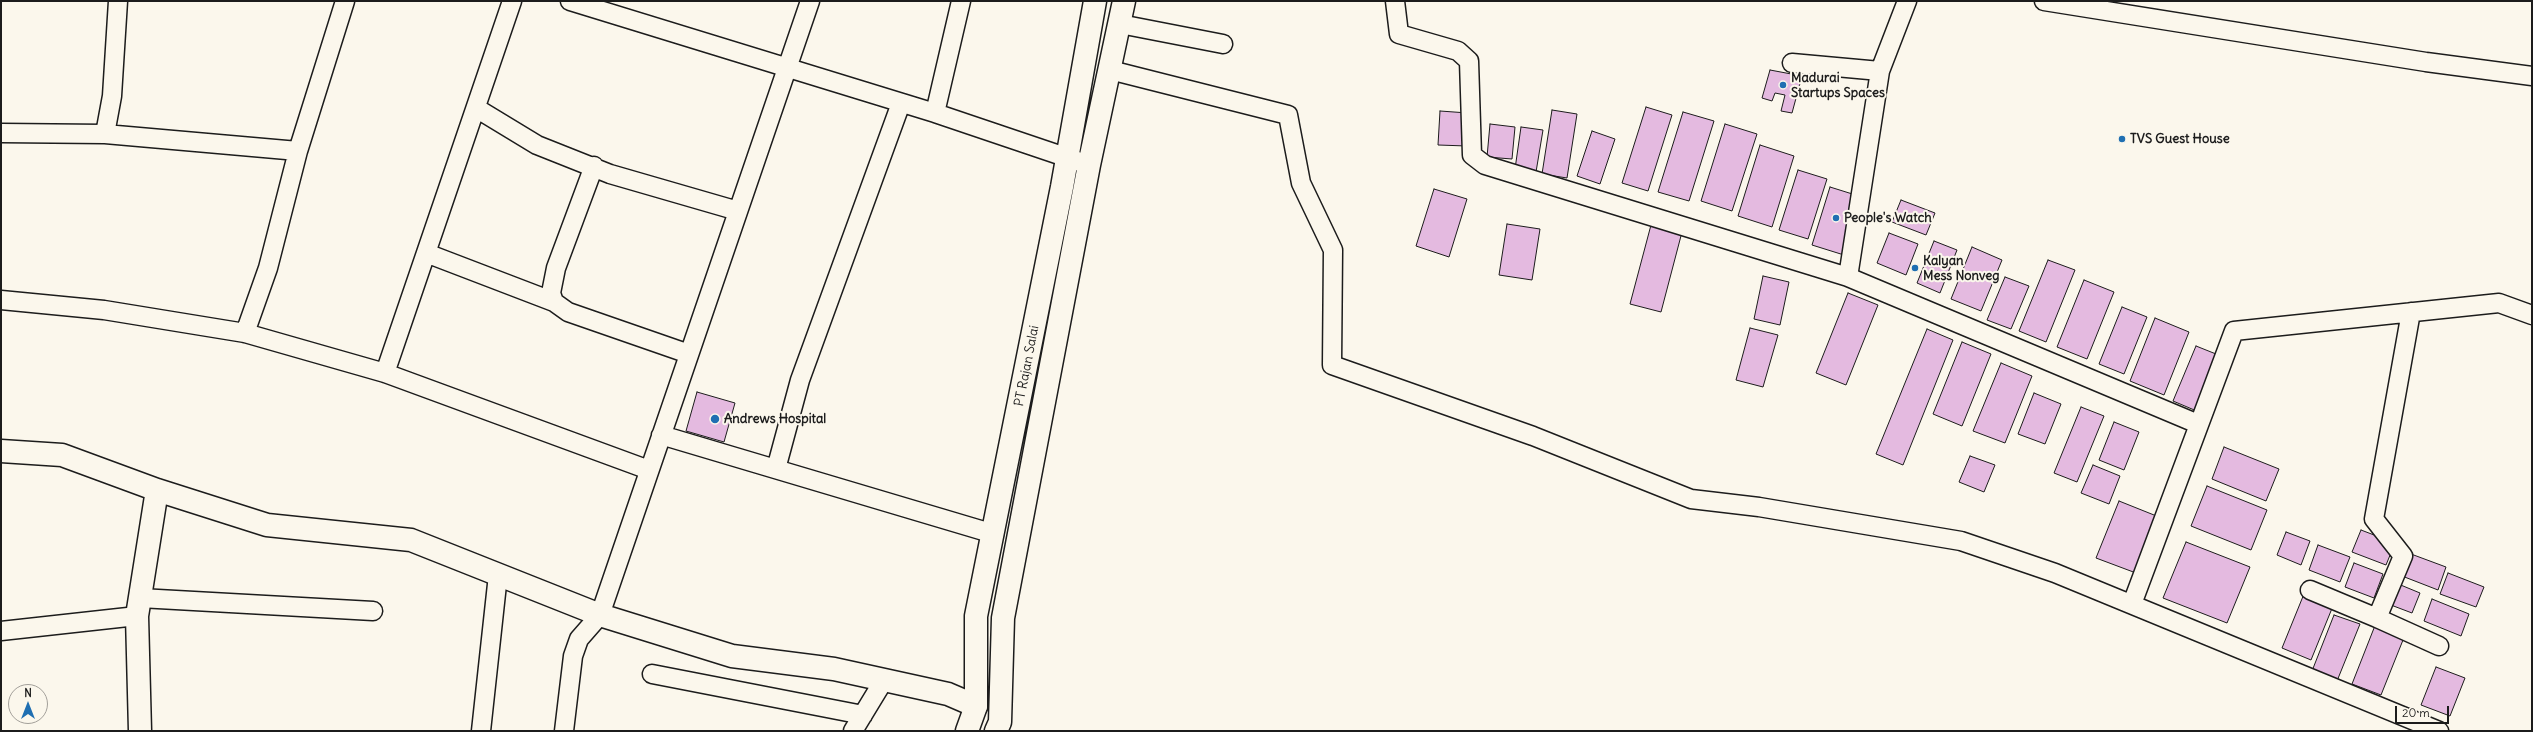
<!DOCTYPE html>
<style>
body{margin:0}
#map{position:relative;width:2533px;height:732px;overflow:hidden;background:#fbf7ec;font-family:Delius,sans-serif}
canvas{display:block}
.frame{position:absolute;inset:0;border:2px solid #1c1c1c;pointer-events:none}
.north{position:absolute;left:8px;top:684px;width:40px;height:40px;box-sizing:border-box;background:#fbf7ec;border:1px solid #a29f99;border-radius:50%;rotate:0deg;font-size:11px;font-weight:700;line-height:16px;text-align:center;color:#1c1c1c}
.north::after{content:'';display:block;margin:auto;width:14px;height:18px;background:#1f6fb2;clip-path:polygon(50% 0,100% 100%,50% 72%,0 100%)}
.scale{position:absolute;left:2395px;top:706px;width:54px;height:18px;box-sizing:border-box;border:2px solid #1c1c1c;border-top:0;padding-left:5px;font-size:12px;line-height:14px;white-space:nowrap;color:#1c1c1c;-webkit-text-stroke:3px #fbf7ec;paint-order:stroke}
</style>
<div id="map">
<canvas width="2533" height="732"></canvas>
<div class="frame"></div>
<div class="north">N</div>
<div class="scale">20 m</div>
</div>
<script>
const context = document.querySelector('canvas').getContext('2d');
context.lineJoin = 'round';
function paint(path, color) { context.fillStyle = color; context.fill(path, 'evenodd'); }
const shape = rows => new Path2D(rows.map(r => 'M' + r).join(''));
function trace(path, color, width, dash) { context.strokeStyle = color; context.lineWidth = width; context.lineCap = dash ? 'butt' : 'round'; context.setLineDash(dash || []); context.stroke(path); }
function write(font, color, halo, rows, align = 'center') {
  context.font = font + ' Delius,sans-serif'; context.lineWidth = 4; context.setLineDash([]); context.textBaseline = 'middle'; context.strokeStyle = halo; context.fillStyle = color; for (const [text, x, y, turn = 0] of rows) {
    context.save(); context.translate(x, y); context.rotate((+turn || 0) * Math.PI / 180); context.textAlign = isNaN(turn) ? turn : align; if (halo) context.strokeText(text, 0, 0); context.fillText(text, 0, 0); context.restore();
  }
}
const building = shape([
 [1770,70,1802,76,1792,113,1781,111,1785,95,1775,93,1772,101,1762,98,1770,70],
 [1646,107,1672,115,1648,191,1622,183,1646,107],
 [1552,110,1577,114,1567,178,1542,174,1552,110],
 [1440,111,1468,113,1467,146,1438,145,1440,111],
 [1683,112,1714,121,1689,201,1658,192,1683,112],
 [1490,124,1515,127,1512,159,1487,157,1490,124],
 [1725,124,1757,134,1732,211,1701,201,1725,124],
 [1521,127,1543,130,1536,172,1515,169,1521,127],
 [1592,131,1615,139,1600,184,1577,176,1592,131],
 [1760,145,1794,156,1772,227,1738,216,1760,145],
 [1798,170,1827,179,1808,239,1779,230,1798,170],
 [1830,187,1862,197,1844,255,1812,245,1830,187],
 [1434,189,1467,199,1449,257,1416,246,1434,189],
 [1901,200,1935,213,1926,235,1892,222,1901,200],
 [1507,224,1540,229,1532,280,1499,275,1507,224],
 [1651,225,1682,232,1661,312,1630,304,1651,225],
 [1889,233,1918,244,1906,275,1877,263,1889,233],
 [1934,241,1957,250,1940,293,1917,283,1934,241],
 [1972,247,2002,260,1981,311,1951,299,1972,247],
 [2048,260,2075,270,2046,342,2019,331,2048,260],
 [1763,276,1789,282,1780,325,1754,319,1763,276],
 [2005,277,2029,286,2011,329,1987,320,2005,277],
 [2084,280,2114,292,2087,359,2057,347,2084,280],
 [1848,293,1878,305,1846,385,1816,373,1848,293],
 [2122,307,2147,317,2124,374,2099,364,2122,307],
 [2155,318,2189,332,2164,395,2130,381,2155,318],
 [1750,328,1778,335,1763,387,1736,380,1750,328],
 [1927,329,1953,340,1903,465,1876,454,1927,329],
 [1962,342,1991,354,1962,426,1933,414,1962,342],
 [2196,346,2221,356,2199,412,2173,401,2196,346],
 [2001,363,2032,376,2005,443,1973,431,2001,363],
 [697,392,735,403,724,442,686,431,697,392],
 [2034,393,2061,404,2045,444,2018,434,2034,393],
 [2081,407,2104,416,2077,482,2054,473,2081,407],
 [2114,422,2139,432,2124,470,2099,460,2114,422],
 [2224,447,2279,469,2266,501,2212,479,2224,447],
 [1970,456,1995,465,1984,492,1959,482,1970,456],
 [2093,465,2120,476,2109,504,2081,493,2093,465],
 [2207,486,2267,510,2251,550,2191,526,2207,486],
 [2119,501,2159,517,2136,573,2096,558,2119,501],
 [2361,530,2395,543,2386,565,2352,552,2361,530],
 [2286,532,2310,541,2301,565,2277,555,2286,532],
 [2186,542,2250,567,2227,623,2163,598,2186,542],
 [2318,545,2350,557,2340,582,2309,570,2318,545],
 [2411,554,2446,567,2438,590,2402,576,2411,554],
 [2354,563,2383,574,2374,598,2345,587,2354,563],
 [2448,573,2484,587,2476,607,2440,594,2448,573],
 [2391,581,2420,593,2412,613,2383,602,2391,581],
 [2306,589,2335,601,2311,660,2282,648,2306,589],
 [2432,599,2469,614,2461,636,2424,621,2432,599],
 [2334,615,2360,624,2337,681,2312,671,2334,615],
 [2376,623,2405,635,2381,695,2352,684,2376,623],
 [2436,667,2465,678,2450,716,2421,705,2436,667]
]);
paint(building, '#e4bae0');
trace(building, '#1c1c1c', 1);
const minor = shape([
 [570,1,935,113,1089,165],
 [1395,1,1399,34,1458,51,1469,61,1472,155,1485,165,1848,277,2198,424],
 [2044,1,2426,62,2532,76],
 [1120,24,1223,44],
 [1792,63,1880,71],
 [1110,70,1288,115,1301,183,1333,250,1332,365,1533,436,1691,499,1759,507,1961,541,2055,573,2439,731],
 [476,108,537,145,610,174,738,211],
 [935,113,961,1],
 [1,133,105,134,298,151],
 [105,134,112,96,118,1],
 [594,166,556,268,551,293,554,302,568,312,689,354],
 [426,253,554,302],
 [1848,277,1880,71,1907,1],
 [1,300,104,310,245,333,385,373,649,470],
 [2411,312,2374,519,2403,556,2377,618,2439,646],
 [245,333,268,268,298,151,345,1],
 [385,373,512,1],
 [661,435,994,534],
 [776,469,800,380,901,103],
 [2310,590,2377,618],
 [140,598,373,611],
 [2132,604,2234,331,2499,303,2532,315],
 [1,631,137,616],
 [652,674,863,715],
 [481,731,498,575],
 [564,731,573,656,579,639,600,615,810,1],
 [853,731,884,680]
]);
const tertiary = shape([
 [1,451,62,455,157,490,267,525,411,540,600,615,732,656,834,669,948,694,976,706],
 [140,731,137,616,157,490]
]);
const secondary = shape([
 [967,731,976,706,976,616,1062,187,1095,1],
 [996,731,1000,722,1003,618,1089,165,1124,1]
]);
trace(minor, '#1c1c1c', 21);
trace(tertiary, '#1c1c1c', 25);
trace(secondary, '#1c1c1c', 25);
trace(minor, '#fbf7ec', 18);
trace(tertiary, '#fbf7ec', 22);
trace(secondary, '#fbf7ec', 22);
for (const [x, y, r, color] of [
 [1783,85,4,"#1f6fb2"],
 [2122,139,4,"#1f6fb2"],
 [1836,218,4,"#1f6fb2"],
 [1915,268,4,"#1f6fb2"],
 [715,419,5,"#1f6fb2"]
]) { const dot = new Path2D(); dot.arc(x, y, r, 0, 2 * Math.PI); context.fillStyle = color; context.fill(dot); trace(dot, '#fbf7ec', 1.5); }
write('bold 13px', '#1c1c1c', '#fbf7ec', [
 ["Madurai",1791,78],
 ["Startups Spaces",1791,93],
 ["TVS Guest House",2130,139],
 ["People's Watch",1844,218],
 ["Kalyan",1923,261],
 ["Mess Nonveg",1923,276],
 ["Andrews Hospital",724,419]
], 'left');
write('13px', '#1c1c1c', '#fbf7ec', [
 ["PT Rajan Salai",1027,366,-79]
]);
</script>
